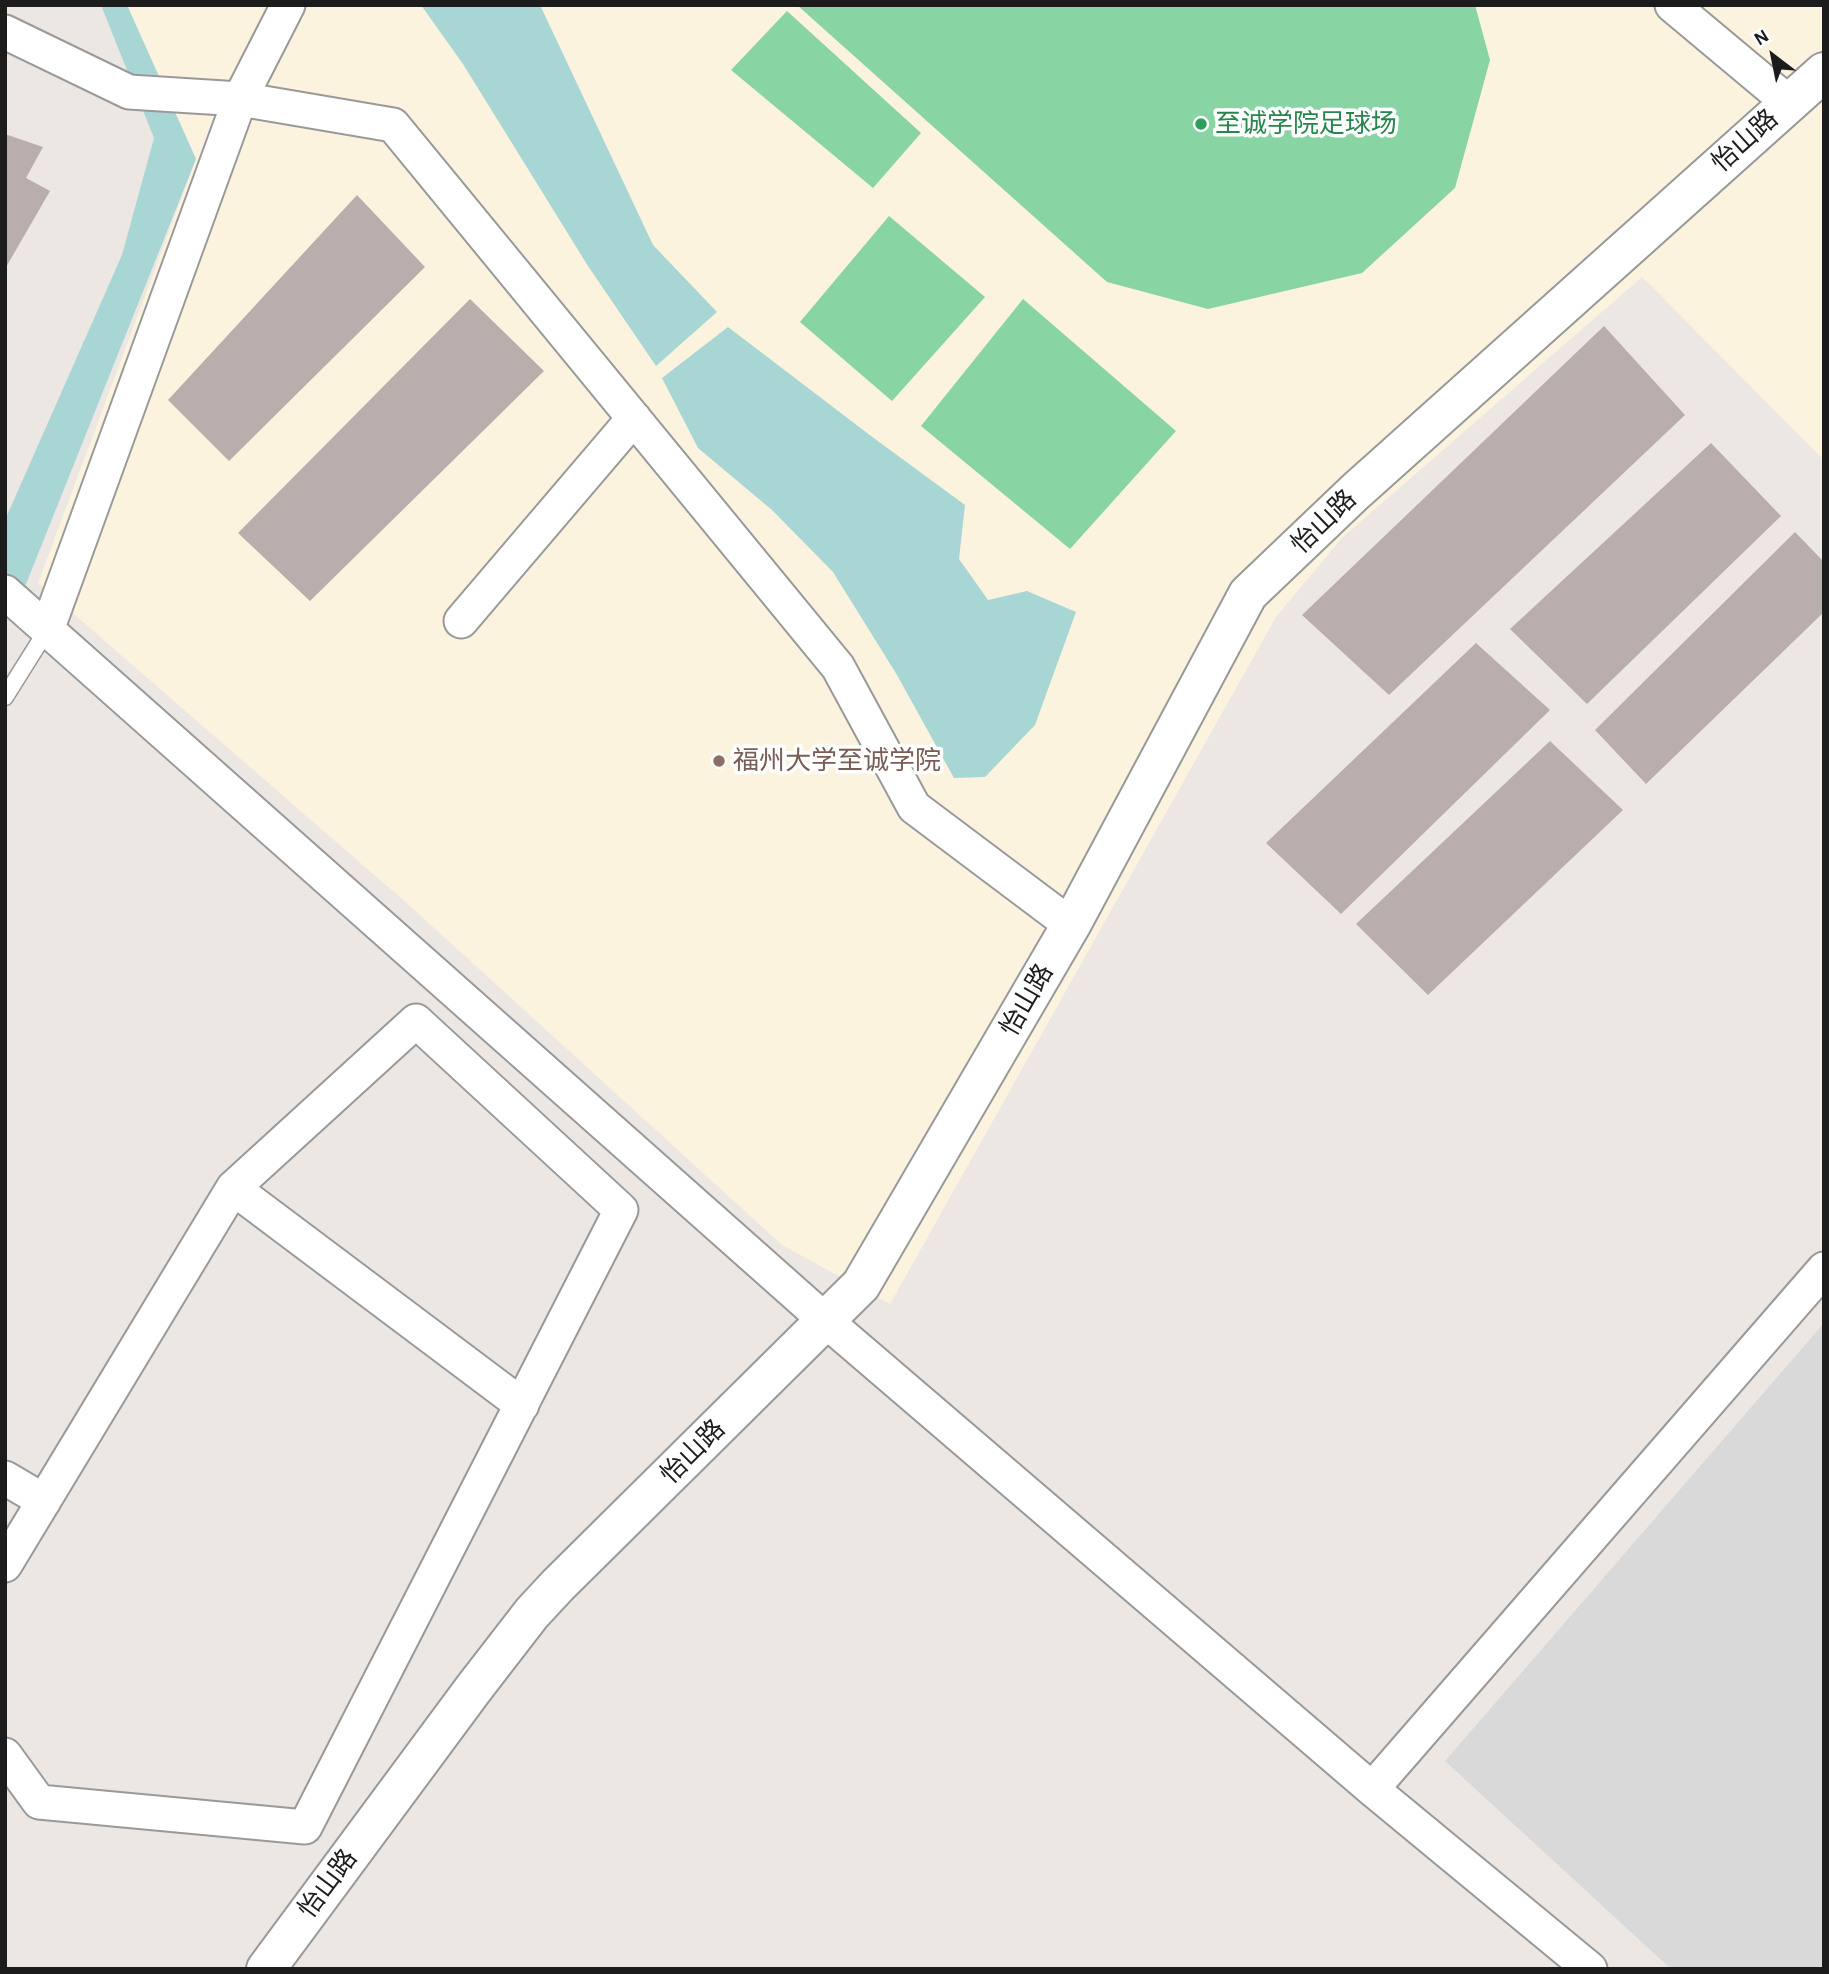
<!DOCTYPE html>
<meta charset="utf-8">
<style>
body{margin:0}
#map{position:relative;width:1829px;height:1974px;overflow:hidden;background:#ece7e3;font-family:"Alegreya Sans",sans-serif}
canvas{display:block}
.frame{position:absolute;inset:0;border:7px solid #1c1c1c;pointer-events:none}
.north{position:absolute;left:1738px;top:21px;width:70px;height:70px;-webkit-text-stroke:5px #fff;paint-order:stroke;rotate:328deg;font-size:19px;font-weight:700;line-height:28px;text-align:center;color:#1c1c1c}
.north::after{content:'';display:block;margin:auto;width:24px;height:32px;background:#1c1c1c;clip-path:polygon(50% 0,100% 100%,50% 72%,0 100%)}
</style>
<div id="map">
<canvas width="1829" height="1974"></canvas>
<div class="frame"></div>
<div class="north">N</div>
</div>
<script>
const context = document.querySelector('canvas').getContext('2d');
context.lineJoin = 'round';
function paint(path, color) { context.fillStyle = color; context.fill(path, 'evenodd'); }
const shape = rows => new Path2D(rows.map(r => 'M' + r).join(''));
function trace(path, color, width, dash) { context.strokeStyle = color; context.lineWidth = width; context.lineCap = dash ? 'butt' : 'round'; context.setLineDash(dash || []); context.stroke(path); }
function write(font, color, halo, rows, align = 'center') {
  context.font = font + ' "Alegreya Sans","Noto Sans SC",sans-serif'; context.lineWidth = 7; context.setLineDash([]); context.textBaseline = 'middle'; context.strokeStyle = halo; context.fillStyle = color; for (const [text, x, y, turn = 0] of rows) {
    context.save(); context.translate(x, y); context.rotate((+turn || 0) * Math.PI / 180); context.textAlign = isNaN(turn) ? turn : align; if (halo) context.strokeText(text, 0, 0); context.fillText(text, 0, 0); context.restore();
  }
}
paint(shape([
 [1824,1323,1824,1969,1671,1969,1445,1761]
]), '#dad9d9');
paint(shape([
 [127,5,1824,5,1824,460,1642,277,1343,537,1276,617,890,1304,782,1245,410,906,38,583,196,159]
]), '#fbf3dd');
paint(shape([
 [797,5,1475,5,1490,60,1455,188,1362,273,1208,309,1107,282],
 [787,11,921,133,873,188,731,70],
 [889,216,985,297,892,401,800,322],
 [1023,299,1176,431,1070,549,921,426]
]), '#88d5a3');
paint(shape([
 [101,5,127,5,196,159,24,589,5,622,5,520,122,255,154,138],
 [421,5,540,5,653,245,717,312,656,366,588,266,463,64],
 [728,327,871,436,965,505,959,559,988,600,1027,591,1076,612,1035,725,985,777,954,778,897,675,833,572,772,510,698,448,662,378]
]), '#a7d6d5');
paint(shape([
 [5,134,43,147,26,178,50,191,5,269],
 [357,195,425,267,229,461,168,400],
 [470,299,544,371,310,601,238,533],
 [1604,326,1685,415,1389,695,1302,615],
 [1711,443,1781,516,1587,704,1510,629],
 [1795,532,1824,562,1824,612,1646,784,1595,730],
 [1476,643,1550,710,1341,914,1266,843],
 [1550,741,1623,810,1428,995,1356,924]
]), '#b9aeac');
const service = shape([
 [5,697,47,630]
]);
const minor = shape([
 [1672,5,1788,102],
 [5,32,129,92,240,99,393,125,838,667,914,807,1071,925],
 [5,592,826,1321,1372,1789,1590,1969],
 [461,621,634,418],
 [47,630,240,99,288,5],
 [233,1188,522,1405],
 [5,1478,44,1501],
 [5,1565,233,1188,416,1021,621,1210,305,1827,39,1802,5,1755],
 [1372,1789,1824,1269]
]);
const tertiary = shape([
 [266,1969,474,1688,532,1613,558,1585,861,1285,1071,925,1248,594,1355,492,1824,72]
]);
trace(service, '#999', 19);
trace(minor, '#999', 37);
trace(tertiary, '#999', 42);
trace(service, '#fff', 16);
trace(minor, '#fff', 33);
trace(tertiary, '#fff', 38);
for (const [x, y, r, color] of [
 [1201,124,7,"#2e9e5b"],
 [719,761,7,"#8d6e63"]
]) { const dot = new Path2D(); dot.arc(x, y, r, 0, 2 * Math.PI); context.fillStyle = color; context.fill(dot); trace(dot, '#fff', 2.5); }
write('26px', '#27864d', '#fff', [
 ["至诚学院足球场",1215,124]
], 'left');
write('26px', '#1c1c1c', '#fff', [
 ["怡山路",1745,141,-42],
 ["怡山路",1324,522,-44],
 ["怡山路",1027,1000,-60],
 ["怡山路",693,1452,-45],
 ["怡山路",328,1884,-53]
]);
write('26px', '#785e54', '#fff', [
 ["福州大学至诚学院",733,761]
], 'left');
</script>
